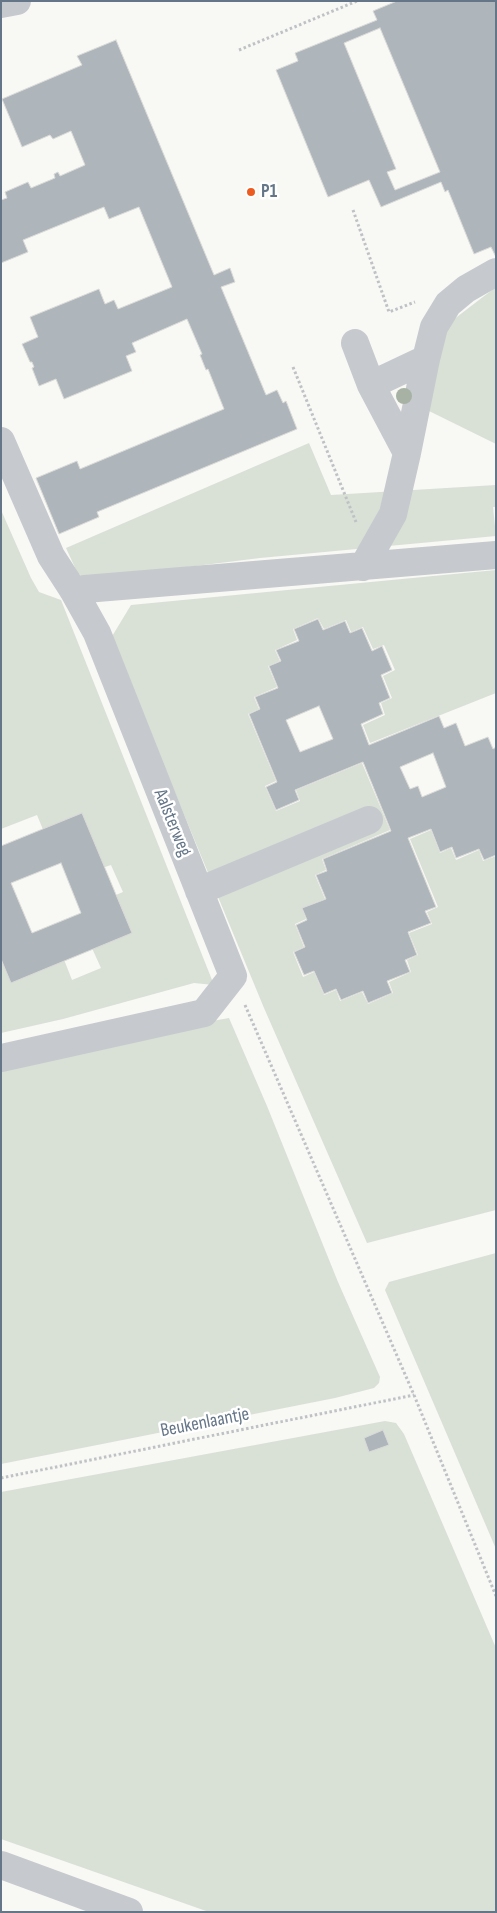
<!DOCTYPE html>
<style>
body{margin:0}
#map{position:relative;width:497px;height:1913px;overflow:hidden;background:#f8f8f5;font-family:"Sofia Sans Condensed",sans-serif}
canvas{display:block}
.frame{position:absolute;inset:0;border:2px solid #657688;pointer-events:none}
</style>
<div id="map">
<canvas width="497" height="1913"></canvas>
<div class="frame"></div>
</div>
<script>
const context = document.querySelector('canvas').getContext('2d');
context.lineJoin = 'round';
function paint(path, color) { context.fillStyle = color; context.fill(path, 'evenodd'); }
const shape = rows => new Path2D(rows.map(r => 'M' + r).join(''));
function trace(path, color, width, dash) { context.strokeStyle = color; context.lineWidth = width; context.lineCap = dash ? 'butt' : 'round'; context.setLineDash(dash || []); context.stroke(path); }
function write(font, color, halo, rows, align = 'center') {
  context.font = font + ' "Sofia Sans Condensed",sans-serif'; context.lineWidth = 5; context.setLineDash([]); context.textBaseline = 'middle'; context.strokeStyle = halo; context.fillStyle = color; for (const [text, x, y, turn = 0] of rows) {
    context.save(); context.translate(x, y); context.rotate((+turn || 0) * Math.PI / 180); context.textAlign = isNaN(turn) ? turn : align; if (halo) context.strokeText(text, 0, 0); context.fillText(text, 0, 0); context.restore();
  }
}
paint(shape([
 [496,287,496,444,429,411,430,383,449,323],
 [309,443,331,495,496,485,496,507,493,507,496,536,260,558,91,579,78,574,66,548],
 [1,510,31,578,39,592,61,600,214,985,194,983,63,1019,1,1033,1,941,63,957,72,980,101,968,91,946,111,897,123,892,111,865,99,869,51,849,37,815,1,829],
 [496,570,496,693,370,743,363,725,385,715,381,703,392,698,383,676,395,670,384,645,373,649,363,627,351,632,346,620,324,629,318,618,293,629,297,640,275,650,280,661,268,666,277,687,254,697,259,709,248,714,276,781,265,786,276,811,300,801,296,790,362,763,390,830,322,859,326,870,315,875,325,899,302,908,306,919,295,924,304,947,293,952,303,977,314,972,324,995,336,990,340,1001,362,992,368,1004,393,993,389,982,411,972,407,960,418,955,409,933,432,924,427,912,438,907,410,839,431,830,440,853,451,848,456,860,479,850,483,861,496,856,496,1210,367,1243,264,1008,111,638,131,605],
 [229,1018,267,1106,338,1282,380,1377,379,1383,374,1388,335,1398,1,1464,1,1066,128,1036],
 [496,1253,496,1549,385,1290,389,1282],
 [385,1421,396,1423,404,1434,496,1648,496,1912,209,1912,1,1839,1,1492]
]), '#d9e0d6');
const building = shape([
 [397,1,496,1,496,257,491,247,474,254,448,190,445,192,441,182,381,207,369,180,328,197,276,70,298,61,295,53,377,20,373,11,397,1],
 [380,28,440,172,395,190,387,172,396,169,344,43,380,28],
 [116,40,214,275,230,268,235,282,221,287,266,395,277,390,283,403,286,401,297,429,97,512,99,517,59,534,36,478,77,461,80,469,224,409,208,369,206,370,200,355,202,354,187,319,132,343,136,352,126,356,132,371,64,399,56,379,39,386,32,368,34,367,32,362,30,362,22,344,38,337,30,317,99,289,105,304,114,300,118,309,172,287,139,207,109,219,104,207,23,240,28,252,1,263,1,200,7,198,5,192,28,182,31,188,55,178,54,174,58,172,60,176,85,165,71,131,53,139,50,135,22,147,2,99,82,65,77,56,116,40],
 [318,619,323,630,345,621,350,633,362,628,372,651,382,646,392,670,381,675,390,698,379,703,383,714,361,724,369,745,439,716,444,728,456,723,465,746,488,737,493,749,496,747,496,855,484,860,479,849,456,858,452,847,440,852,431,829,408,838,436,907,425,911,431,923,408,932,417,955,405,960,410,972,387,981,392,993,368,1003,363,991,341,1000,336,989,324,994,314,971,304,975,294,952,305,947,296,925,307,920,302,908,326,899,316,875,327,871,323,859,391,831,372,784,363,762,295,790,299,800,276,810,266,787,277,782,249,714,260,709,255,697,278,688,269,666,281,661,276,650,299,641,294,629,318,619],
 [319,706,333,739,300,752,286,720,319,706],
 [433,753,446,787,422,797,418,786,410,789,400,767,433,753],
 [82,813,132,933,11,983,1,959,1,846,82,813],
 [61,863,81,913,32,933,11,883,61,863],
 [383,1430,389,1445,369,1452,364,1438,383,1430]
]);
paint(building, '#aeb6bc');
trace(building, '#dadad7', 1);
trace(shape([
 [239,50,357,1],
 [353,210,389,312,415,302],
 [293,367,356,522],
 [245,1005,414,1395,496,1596],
 [1,1478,414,1395]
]), '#bfc2c4', 3, [2.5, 2.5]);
trace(shape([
 [1,4,17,1],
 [355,343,371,385,426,359,434,327,448,304,466,289,496,272],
 [371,385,407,453,426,359],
 [1,441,51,556,73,590,97,633,233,976,204,1013,1,1058],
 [363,567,393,514,407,453],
 [73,590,496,555],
 [199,891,369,820],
 [1,1865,129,1912]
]), '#c6c9cd', 28);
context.fillStyle = '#a7b2a4';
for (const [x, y] of [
 [404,396]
]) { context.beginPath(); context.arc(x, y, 8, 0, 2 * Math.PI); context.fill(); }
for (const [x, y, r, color] of [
 [251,192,5,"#ec5c21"]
]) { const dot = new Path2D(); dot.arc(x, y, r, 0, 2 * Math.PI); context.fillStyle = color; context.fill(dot); trace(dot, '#fff', 2); }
write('bold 19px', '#657688', '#fff', [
 ["P1",261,192]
], 'left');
write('19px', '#657688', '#fff', [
 ["Aalsterweg",172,823,68],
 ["Beukenlaantje",205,1423,-11]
]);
</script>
